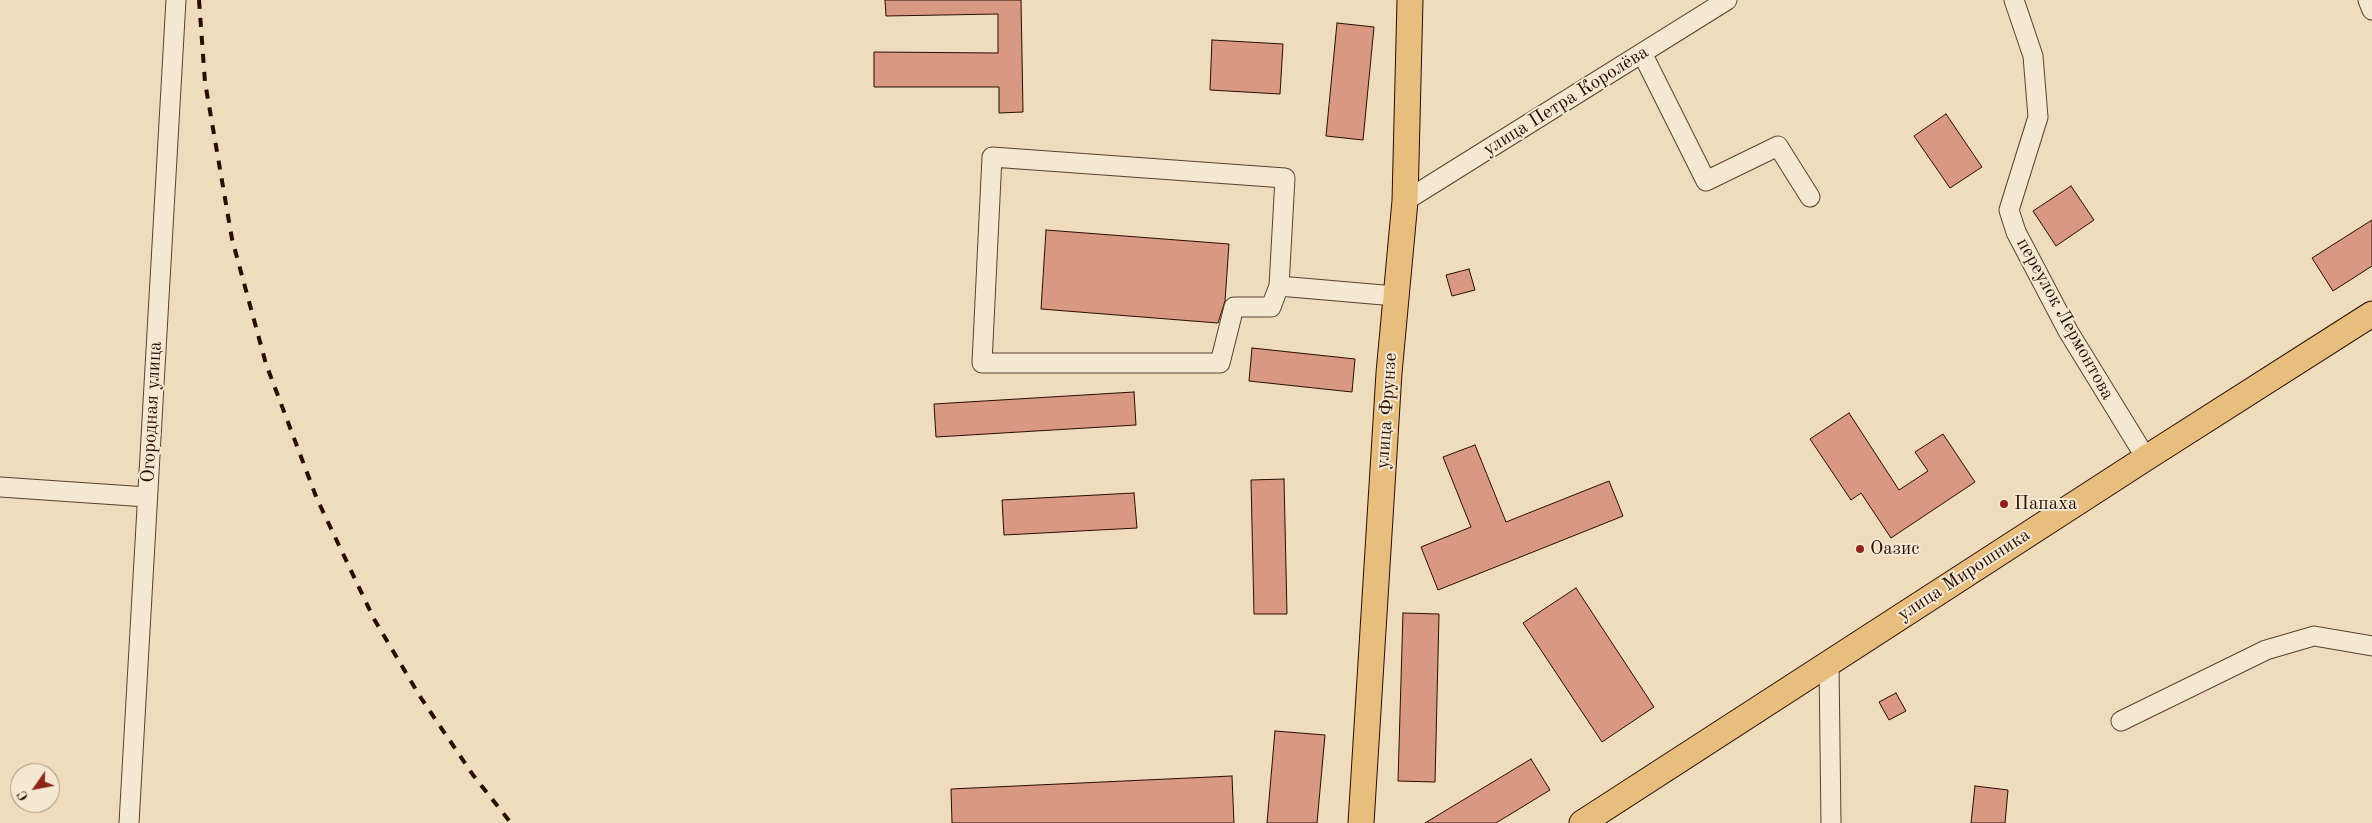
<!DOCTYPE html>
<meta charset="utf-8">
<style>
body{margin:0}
#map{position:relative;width:2372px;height:823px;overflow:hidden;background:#eedcbc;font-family:"Old Standard TT",serif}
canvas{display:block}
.north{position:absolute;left:10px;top:763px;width:50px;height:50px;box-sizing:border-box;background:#f4e8d3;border:1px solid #a3907f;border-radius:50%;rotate:237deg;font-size:14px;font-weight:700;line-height:20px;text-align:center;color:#290d02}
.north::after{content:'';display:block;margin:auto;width:18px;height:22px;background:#8f2418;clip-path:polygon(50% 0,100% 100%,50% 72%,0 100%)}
</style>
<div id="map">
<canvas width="2372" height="823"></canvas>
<div class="north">С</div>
</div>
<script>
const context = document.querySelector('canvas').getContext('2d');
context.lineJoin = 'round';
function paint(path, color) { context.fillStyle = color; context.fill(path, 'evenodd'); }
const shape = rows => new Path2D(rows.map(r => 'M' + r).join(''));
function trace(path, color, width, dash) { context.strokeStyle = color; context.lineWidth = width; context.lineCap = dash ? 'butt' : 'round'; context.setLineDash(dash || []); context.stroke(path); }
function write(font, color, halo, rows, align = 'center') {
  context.font = font + ' "Old Standard TT",serif'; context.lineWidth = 4; context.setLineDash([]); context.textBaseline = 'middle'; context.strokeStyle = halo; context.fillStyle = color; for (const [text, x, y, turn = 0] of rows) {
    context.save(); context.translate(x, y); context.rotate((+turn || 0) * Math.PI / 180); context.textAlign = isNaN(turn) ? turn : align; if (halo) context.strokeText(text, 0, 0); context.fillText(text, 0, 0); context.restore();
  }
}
const building = shape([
 [885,0,1021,0,1023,112,999,113,999,87,874,87,874,52,998,53,998,14,886,16,885,0],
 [1337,23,1374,27,1363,140,1326,136,1337,23],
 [1212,40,1283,44,1280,94,1210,90,1212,40],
 [1946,114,1982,167,1950,188,1914,136,1946,114],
 [2071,186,2094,220,2056,246,2033,211,2071,186],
 [2372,220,2372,266,2333,291,2312,258,2372,220],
 [1046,230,1229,244,1225,301,1218,323,1041,309,1046,230],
 [1469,269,1475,290,1452,296,1446,275,1469,269],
 [1252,348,1355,359,1352,392,1249,381,1252,348],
 [1134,392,1136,425,936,437,934,404,1134,392],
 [1849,413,1899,490,1928,471,1915,452,1943,434,1975,482,1891,538,1861,493,1851,500,1810,439,1849,413],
 [1475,445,1506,522,1609,481,1623,516,1438,590,1421,547,1471,527,1443,457,1475,445],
 [1284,479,1287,614,1254,614,1251,480,1284,479],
 [1134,493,1137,528,1004,535,1002,500,1134,493],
 [1576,588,1654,707,1602,742,1523,623,1576,588],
 [1403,613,1439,614,1435,782,1398,781,1403,613],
 [1896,693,1906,711,1889,720,1879,702,1896,693],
 [1275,731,1325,735,1317,823,1267,823,1275,731],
 [1531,759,1550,790,1496,823,1425,823,1531,759],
 [1232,776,1234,823,952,823,951,789,1232,776],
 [1975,786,2008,790,2005,823,1971,823,1975,786]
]);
paint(building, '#d89881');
trace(building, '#290d02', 1);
const minor = shape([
 [2014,0,2033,56,2038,117,2009,210,2016,232,2068,331,2146,458],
 [2368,0,2372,10],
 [1642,53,1706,181,1778,146,1810,197],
 [1405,201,1727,0],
 [1279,286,1271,307,1234,307,1220,363,982,363,992,157,1285,178,1279,286,1395,296],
 [0,487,147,497],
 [1829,663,1831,823],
 [2121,721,2266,650,2314,636,2372,646],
 [129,823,176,0]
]);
const major = shape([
 [1361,823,1389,373,1405,201,1410,0],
 [1582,823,2146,458,2372,314]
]);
trace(minor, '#5a4130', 21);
trace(major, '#290d02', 27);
trace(minor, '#f4e8d3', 19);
trace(major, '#e7be7e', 25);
trace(shape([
 [199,0,205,82,232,239,266,364,317,499,374,619,421,698,473,775,511,823]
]), '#290d02', 4, [9, 9]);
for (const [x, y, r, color] of [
 [2004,504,5,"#8f2418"],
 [1860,549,5,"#8f2418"]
]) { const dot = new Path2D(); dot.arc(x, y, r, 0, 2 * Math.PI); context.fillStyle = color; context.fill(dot); trace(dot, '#f4e8d3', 2); }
write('19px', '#290d02', '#f4e8d3', [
 ["улица Петра Королёва",1566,101,-32],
 ["переулок Лермонтова",2065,319,61],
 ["улица Фрунзе",1387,411,-86],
 ["Огородная улица",152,412,-87],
 ["улица Мирошника",1964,575,-33]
]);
write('19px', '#290d02', '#f4e8d3', [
 ["Папаха",2014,504],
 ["Оазис",1870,549]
], 'left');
</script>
